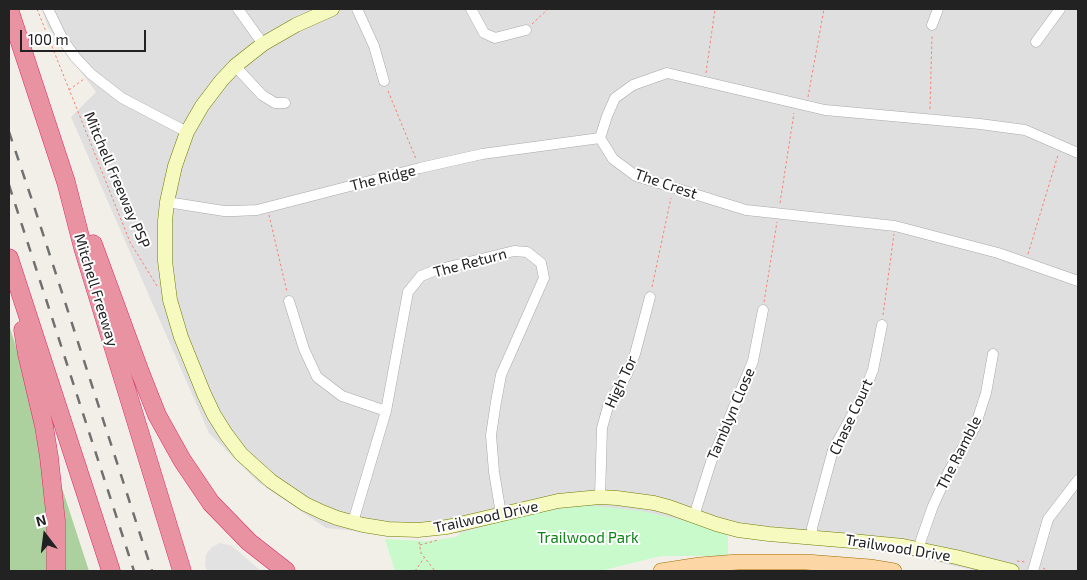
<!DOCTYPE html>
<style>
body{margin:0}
#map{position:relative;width:1087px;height:580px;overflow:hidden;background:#f2efe9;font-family:"Exo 2",sans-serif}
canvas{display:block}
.frame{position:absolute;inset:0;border:10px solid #222;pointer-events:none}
.north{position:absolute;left:20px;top:510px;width:50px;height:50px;-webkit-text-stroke:4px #fff;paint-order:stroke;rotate:345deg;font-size:14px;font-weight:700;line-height:20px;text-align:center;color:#222}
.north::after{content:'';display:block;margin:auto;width:18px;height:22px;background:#222;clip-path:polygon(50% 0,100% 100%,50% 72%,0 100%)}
.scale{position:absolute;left:20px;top:30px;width:126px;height:22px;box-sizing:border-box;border:2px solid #222;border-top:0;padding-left:6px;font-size:15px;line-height:18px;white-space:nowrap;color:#222;-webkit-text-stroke:4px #fff;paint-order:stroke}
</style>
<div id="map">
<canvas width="1087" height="580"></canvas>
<div class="frame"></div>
<div class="north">N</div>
<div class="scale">100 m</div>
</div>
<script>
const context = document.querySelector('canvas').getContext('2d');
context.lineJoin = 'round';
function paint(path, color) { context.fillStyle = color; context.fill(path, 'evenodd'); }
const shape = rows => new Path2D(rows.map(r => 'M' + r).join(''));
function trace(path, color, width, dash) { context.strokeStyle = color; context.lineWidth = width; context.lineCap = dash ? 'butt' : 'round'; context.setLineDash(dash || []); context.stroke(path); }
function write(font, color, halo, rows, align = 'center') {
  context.font = font + ' "Exo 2",sans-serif'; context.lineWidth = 4; context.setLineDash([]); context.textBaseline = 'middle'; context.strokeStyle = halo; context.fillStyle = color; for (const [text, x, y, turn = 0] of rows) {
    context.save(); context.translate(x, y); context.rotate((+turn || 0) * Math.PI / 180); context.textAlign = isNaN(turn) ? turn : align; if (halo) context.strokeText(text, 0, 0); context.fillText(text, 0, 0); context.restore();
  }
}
paint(shape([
 [42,9,1078,9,1078,571,977,571,880,549,728,531,534,513,461,533,386,534,326,528,258,482,209,433,71,117,96,92,48,27]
]), '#e0dfdf');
paint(shape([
 [9,325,89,571,9,571]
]), '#add19e');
paint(shape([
 [586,505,642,511,728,531,728,556,661,556,600,571,395,571,385,539,427,541,456,537,461,533,534,513]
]), '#c8facc');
paint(shape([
 [220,543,232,546,261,571,207,571,205,565,206,554,212,547]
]), '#e2e2e2');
const street = shape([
 [48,9,63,40,75,57,91,74,122,98,187,132],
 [238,9,263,44],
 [357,9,374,46,384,81],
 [471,9,484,33,495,38,526,30],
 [932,25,938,9],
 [1036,42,1060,9],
 [235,66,262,95,275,103,285,103],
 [1078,153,1025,130,980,124,825,110,667,73,633,85,615,98,607,116,600,138,613,159,636,176,746,210,895,226,998,253,1078,281],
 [167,202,224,211,235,211,257,210,420,168,482,154,600,138],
 [289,301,304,349,317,377,342,396,386,411],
 [600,497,602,428,609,403,627,374,635,354,650,297],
 [694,516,711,462,753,361,763,310],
 [353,522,386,411,408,292,421,276,436,270,514,251,527,252,541,263,544,278,501,375,496,402,491,435,494,472,501,514],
 [813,537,812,528,833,450,861,399,873,370,882,325],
 [919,549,921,540,933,506,949,471,975,427,986,393,993,354],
 [1033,571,1048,519,1078,480]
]);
const secondary = shape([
 [332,9,296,25,263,44,235,66,221,81,202,106,187,132,175,166,167,202,165,221,165,261,170,300,181,337,204,394,214,415,226,434,241,454,271,481,305,504,322,512,337,518,363,525,388,529,418,530,447,527,558,501,600,497,617,498,654,503,669,507,716,524,738,530,769,534,852,541,903,546,956,557,1012,571]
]);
const primary = shape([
 [661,571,700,565,738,562,806,562,870,567,894,571]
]);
const highway = shape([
 [9,9,66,182,83,248,182,571],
 [93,244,140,372,157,415,182,460,211,503,249,542,286,571],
 [9,258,111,571],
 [23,330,27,354,44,426,49,457,56,521,56,571]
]);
trace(street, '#a9a9a9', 11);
trace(secondary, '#707d05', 15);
trace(primary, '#a06b00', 16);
trace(highway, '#dc2a67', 19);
trace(shape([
 [37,9,130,242,157,286],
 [532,24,548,9],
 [706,73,715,9],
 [69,90,84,79],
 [388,91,416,159],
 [808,97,824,9],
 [930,109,932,35],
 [780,203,794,113],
 [269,215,287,292],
 [1028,254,1058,155],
 [652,287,671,198],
 [764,302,777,222],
 [883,315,894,234],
 [419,542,421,553,435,571],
 [420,545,438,540],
 [1017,561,1025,562],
 [1043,568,1049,571],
 [415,571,424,558]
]), '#fa8072', 1, [2.5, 2.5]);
trace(street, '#fff', 10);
trace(secondary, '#f7fabf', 14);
trace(primary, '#fcd6a4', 15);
trace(highway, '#e892a2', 18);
trace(shape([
 [9,132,33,203,152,571],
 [9,185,134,571]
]), '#707070', 2.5, [10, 10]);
write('15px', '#222', '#fff', [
 ["The Ridge",383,178,-14],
 ["Mitchell Freeway PSP",117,180,67],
 ["The Crest",666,184,19],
 ["The Return",470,263,-15],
 ["Mitchell Freeway",96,290,73],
 ["High Tor",621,382,-65],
 ["Tamblyn Close",731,414,-67],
 ["Chase Court",851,417,-65],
 ["The Ramble",959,453,-63],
 ["Trailwood Drive",486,517,-12],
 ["Trailwood Drive",898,548,9]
]);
write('15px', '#0c8416', '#fff', [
 ["Trailwood Park",588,538]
]);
</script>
